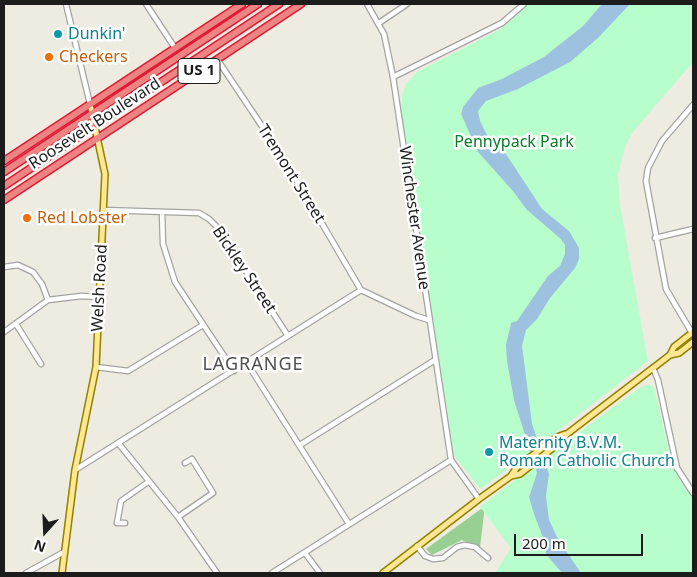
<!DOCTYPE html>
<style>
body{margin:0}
#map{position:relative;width:697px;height:577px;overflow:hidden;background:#eeece0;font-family:"Noto Sans",sans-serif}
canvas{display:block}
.frame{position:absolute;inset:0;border:5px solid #1c1c1c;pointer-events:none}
.north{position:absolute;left:20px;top:507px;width:50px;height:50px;-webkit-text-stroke:4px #fff;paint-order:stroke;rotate:200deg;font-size:14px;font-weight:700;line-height:20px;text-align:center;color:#1c1c1c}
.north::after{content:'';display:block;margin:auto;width:18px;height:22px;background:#1c1c1c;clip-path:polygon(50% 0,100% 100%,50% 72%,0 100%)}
.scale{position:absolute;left:514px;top:534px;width:129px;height:22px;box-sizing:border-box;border:2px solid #1c1c1c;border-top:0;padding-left:6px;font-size:15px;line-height:18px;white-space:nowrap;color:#1c1c1c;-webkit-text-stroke:4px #fff;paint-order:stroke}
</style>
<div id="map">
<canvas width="697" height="577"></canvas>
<div class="frame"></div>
<div class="north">N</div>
<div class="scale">200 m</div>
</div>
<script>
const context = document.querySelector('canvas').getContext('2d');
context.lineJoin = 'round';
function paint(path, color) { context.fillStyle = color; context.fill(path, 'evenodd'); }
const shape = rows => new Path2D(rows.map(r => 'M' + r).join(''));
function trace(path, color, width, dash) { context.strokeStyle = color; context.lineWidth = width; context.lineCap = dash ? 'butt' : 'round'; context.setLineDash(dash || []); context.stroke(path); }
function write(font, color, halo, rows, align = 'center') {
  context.font = font + ' "Noto Sans",sans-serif'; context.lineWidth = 5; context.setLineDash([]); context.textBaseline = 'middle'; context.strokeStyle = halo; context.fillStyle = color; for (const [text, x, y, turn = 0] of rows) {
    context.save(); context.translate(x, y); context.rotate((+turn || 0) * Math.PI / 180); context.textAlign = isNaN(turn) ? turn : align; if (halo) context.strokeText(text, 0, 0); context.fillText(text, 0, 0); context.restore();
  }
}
paint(shape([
 [485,506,480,547,462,540,432,555,426,549]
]), '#97d092');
paint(shape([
 [529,4,693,4,693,62,632,133,625,147,618,174,620,205,648,361,554,434,559,447,641,387,648,385,654,387,671,460,679,479,693,499,693,573,495,573,511,548,480,507,523,474,517,462,483,487,479,488,454,455,401,112,402,96,406,84,417,72,501,29]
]), '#b8fdcc');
paint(shape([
 [602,4,630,4,598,38,570,62,518,89,486,101,478,111,480,121,489,139,506,154,542,209,569,231,579,248,579,259,575,268,550,298,537,319,526,330,522,346,532,424,549,474,546,496,549,520,558,539,581,573,562,573,546,554,544,540,534,514,529,497,537,473,514,400,507,361,506,345,511,323,517,321,548,276,560,266,565,254,565,245,561,239,527,210,513,191,478,152,461,114,463,107,478,88,502,79,544,57,583,26]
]), '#9dc2df');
const minor = shape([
 [66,4,90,104],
 [146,4,175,48],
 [367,4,384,34,393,77,451,460,479,499],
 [379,23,407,4],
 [217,59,286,162,361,290],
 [393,77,502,23,524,4],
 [103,210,199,213,209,219,218,228,288,336],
 [162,212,163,244,175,282,234,371],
 [655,238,693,229],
 [4,267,18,265,33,272,42,284,48,300],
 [16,324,41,364],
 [4,332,48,300,81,296,99,297],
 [692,333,666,289,646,181,648,168,662,141,693,105],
 [247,363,349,524],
 [96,367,128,371,203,325],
 [653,368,658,380,677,468,693,493],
 [119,444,178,517,217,573],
 [300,445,435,360],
 [75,470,361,290,416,316,429,320],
 [178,517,213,493,192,459,185,463],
 [125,523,117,523,121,501,148,482],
 [417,546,425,556,433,559,443,558,457,547,465,545,475,547,488,558],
 [305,553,320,573],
 [26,573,64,552],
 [272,573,451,460]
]);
const major = shape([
 [670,355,679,353,693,342],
 [511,476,517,467,557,437,565,434],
 [62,573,75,470,96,367,105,174,90,104],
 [383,573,479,499,511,476,520,474,559,443,567,434,670,355,674,347,693,332]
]);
const highway = shape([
 [4,161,242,4],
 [4,172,258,4],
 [4,186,279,4],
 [4,200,301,4]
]);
trace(minor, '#a3a3a3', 7);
trace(major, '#938100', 8);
trace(highway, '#e01934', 9);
trace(minor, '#fff', 4.5);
trace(major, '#ffe794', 5);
trace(highway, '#eb8482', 6);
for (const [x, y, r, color] of [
 [58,34,5,"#0f9aa8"],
 [49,57,5,"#e8710a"],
 [27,218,5,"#e8710a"],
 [489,452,5,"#0f9aa8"]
]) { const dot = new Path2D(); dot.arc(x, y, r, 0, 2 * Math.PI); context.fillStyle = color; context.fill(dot); trace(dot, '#fff', 2); }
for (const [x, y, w] of [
 [199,71,42]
]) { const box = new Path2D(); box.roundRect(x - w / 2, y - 12.5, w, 25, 4); context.fillStyle = '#fff'; context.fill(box); trace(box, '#1c1c1c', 1); }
write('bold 15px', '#1c1c1c', null, [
 ["US 1",199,71]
]);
write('16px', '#0d838f', '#fff', [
 ["Dunkin'",68,34],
 ["Maternity B.V.M.",499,443],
 ["Roman Catholic Church",499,461]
], 'left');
write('16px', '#c56008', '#fff', [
 ["Checkers",59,57],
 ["Red Lobster",37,218]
], 'left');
write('16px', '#1c1c1c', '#fff', [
 ["Roosevelt Boulevard",95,124,-33],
 ["Tremont Street",291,174,58],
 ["Winchester Avenue",414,218,82],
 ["Bickley Street",244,270,56],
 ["Welsh Road",100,288,-87]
]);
write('16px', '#047f28', '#fff', [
 ["Pennypack Park",514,142]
]);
context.letterSpacing = '1px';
write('18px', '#4f4f4f', '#fff', [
 ["LAGRANGE",253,365]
]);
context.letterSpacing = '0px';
</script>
